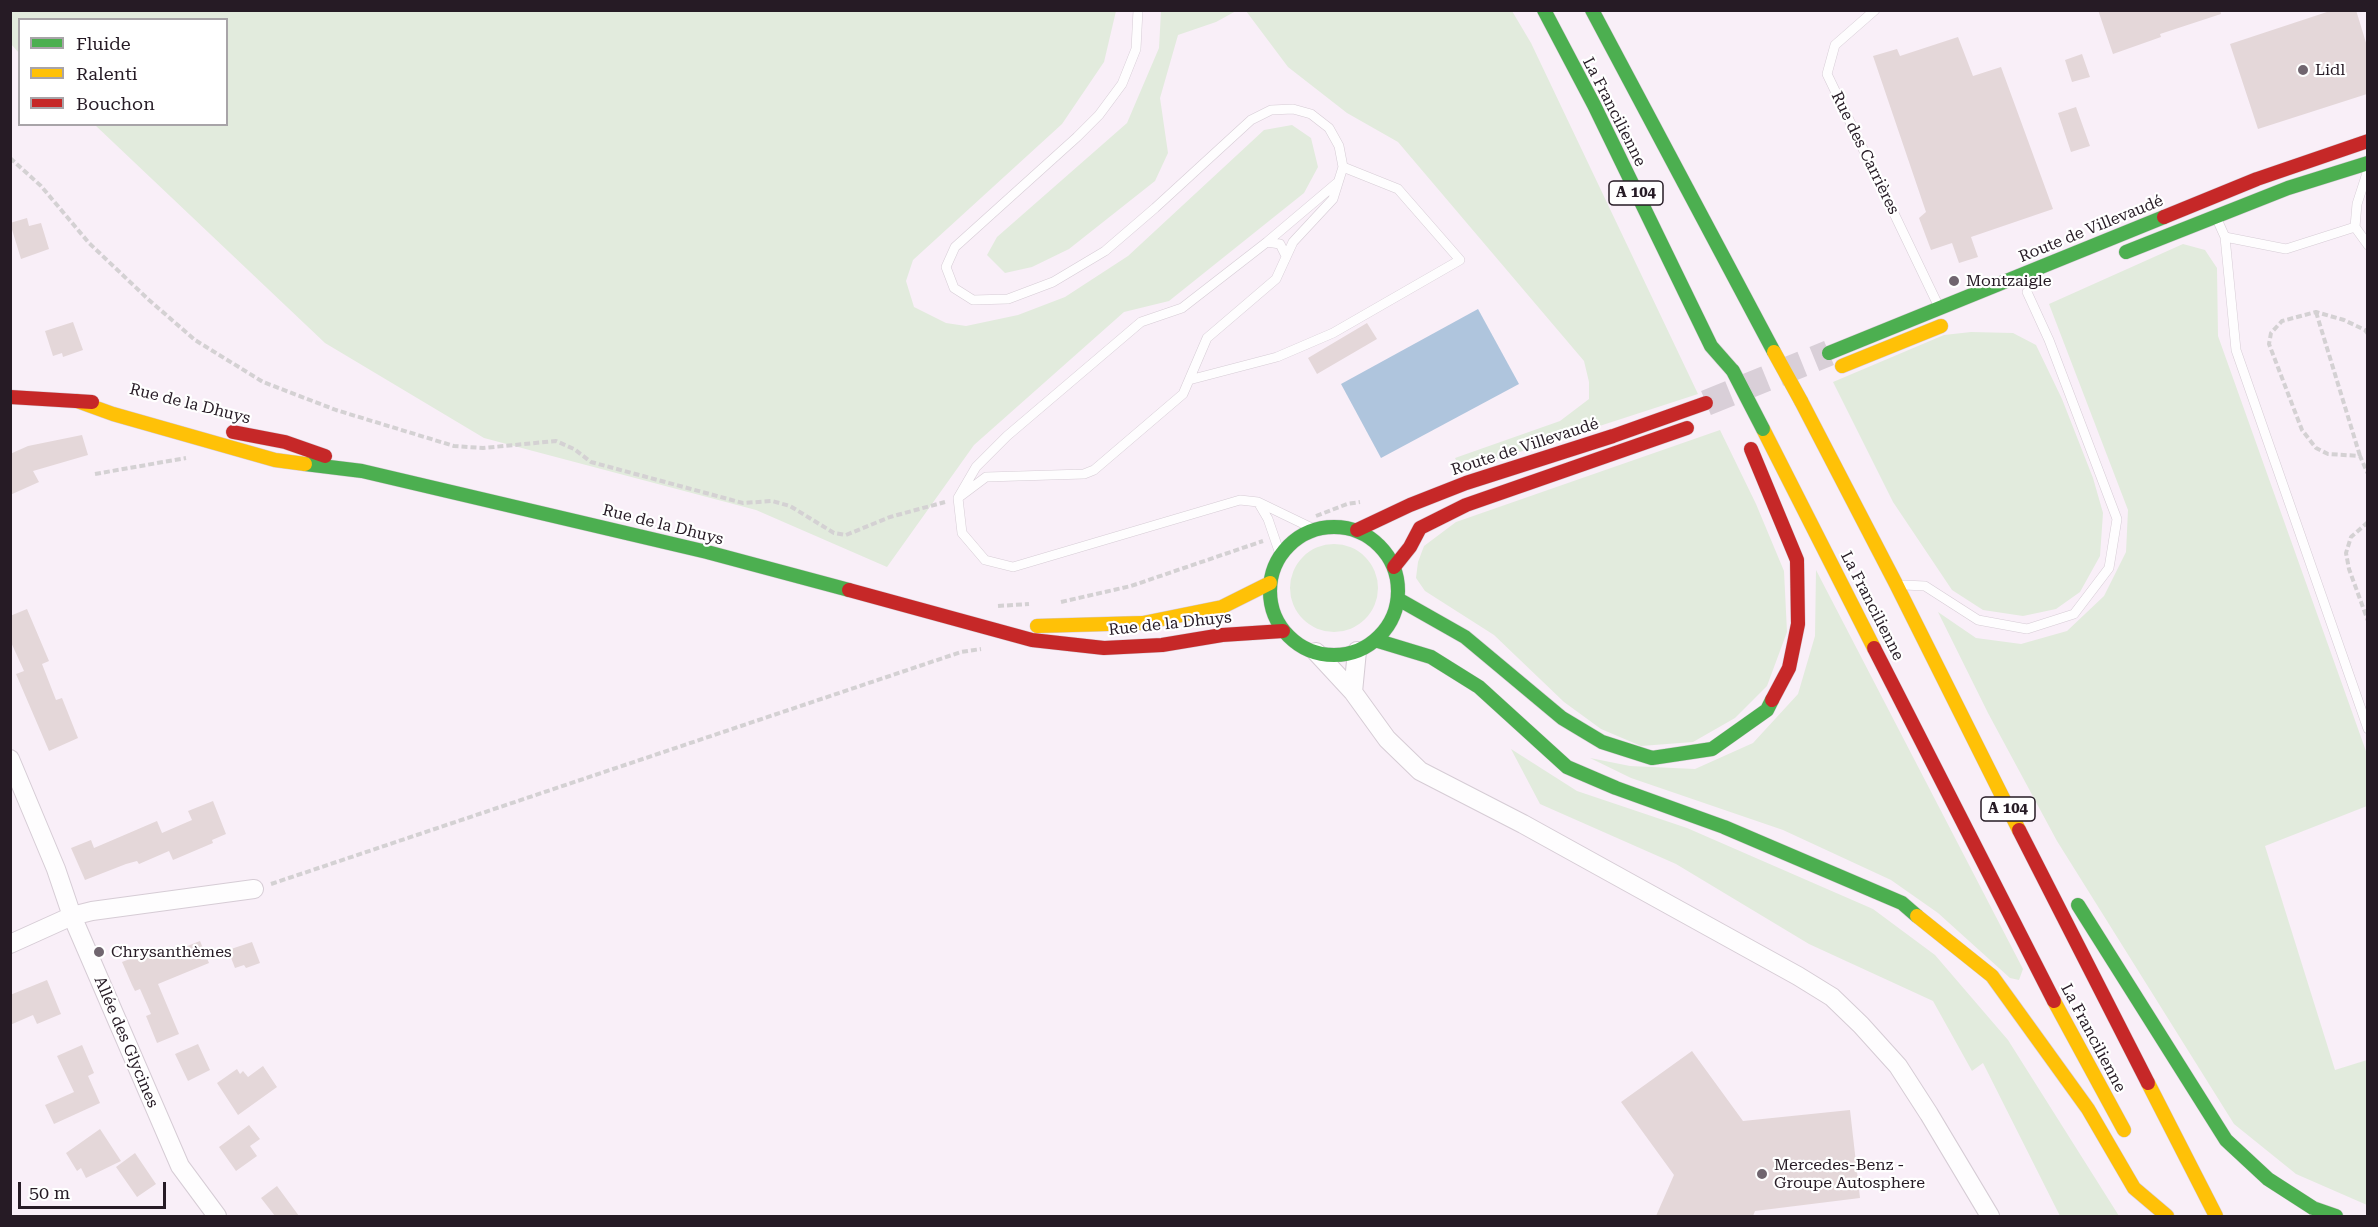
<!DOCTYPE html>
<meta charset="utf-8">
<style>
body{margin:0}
#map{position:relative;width:2378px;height:1227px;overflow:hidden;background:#f9eff8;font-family:"Roboto Serif",serif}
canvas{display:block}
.frame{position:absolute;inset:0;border:12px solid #261b25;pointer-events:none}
.legend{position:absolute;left:18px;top:18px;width:210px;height:108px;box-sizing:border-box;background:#fff;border:2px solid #a8a4a8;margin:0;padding:8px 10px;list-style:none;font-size:18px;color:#261b25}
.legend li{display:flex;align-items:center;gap:12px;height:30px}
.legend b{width:30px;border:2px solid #a8a4a8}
.scale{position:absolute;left:18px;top:1182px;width:148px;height:27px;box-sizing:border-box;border:3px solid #261b25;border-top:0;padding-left:8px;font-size:18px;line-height:21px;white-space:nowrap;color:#261b25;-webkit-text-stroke:4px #fff;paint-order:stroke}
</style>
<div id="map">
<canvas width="2378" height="1227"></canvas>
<div class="frame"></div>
<ul class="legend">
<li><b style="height:8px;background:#4caf50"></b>Fluide</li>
<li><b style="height:8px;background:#ffc107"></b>Ralenti</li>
<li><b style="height:8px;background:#c62828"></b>Bouchon</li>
</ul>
<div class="scale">50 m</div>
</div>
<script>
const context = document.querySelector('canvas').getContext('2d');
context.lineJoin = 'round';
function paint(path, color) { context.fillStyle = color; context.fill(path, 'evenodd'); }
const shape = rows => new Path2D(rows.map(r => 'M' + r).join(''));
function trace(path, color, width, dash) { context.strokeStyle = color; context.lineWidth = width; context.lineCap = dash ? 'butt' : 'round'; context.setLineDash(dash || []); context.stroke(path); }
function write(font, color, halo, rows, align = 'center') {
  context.font = font + ' "Roboto Serif",serif'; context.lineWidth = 4.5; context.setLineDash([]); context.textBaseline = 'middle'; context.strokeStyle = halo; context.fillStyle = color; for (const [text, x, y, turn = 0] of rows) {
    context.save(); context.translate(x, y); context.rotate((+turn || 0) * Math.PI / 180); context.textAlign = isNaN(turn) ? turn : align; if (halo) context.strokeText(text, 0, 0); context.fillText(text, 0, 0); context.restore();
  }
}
paint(shape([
 [10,11,1116,11,1104,62,1062,124,913,260,906,281,914,307,946,323,966,326,1018,315,1065,297,1128,256,1264,130,1292,125,1311,138,1318,167,1304,193,1169,301,1124,312,974,445,887,567,756,510,484,438,325,343,95,125,226,124,226,20,20,20,19,53,11,44],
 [1161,11,1236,11,1216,22,1178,35,1160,98,1168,153,1155,181,1069,249,1032,267,1005,273,987,255,997,237,1127,123,1159,48],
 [1246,11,1512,11,1531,43,1698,394,1461,471,1455,458,1560,421,1589,399,1589,382,1584,361,1398,142,1347,113,1288,67],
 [2183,244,2205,250,2217,268,2218,336,2367,754,2367,806,2265,846,2335,1070,2367,1060,2367,1205,2296,1174,2234,1124,2057,841,1988,713,1938,612,1976,638,2021,644,2067,631,2104,596,2126,552,2128,510,2049,304],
 [1971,332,2013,333,2036,345,2062,399,2093,478,2103,513,2100,556,2080,592,2056,609,2023,616,1983,610,1952,590,1893,502,1833,382,1944,335],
 [1720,430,1756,504,1784,571,1787,632,1767,686,1735,718,1693,742,1641,746,1601,729,1564,702,1494,635,1425,591,1416,578,1418,562,1424,546,1456,522],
 '1290 588a44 44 0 1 1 88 0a44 44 0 1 1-88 0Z',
 [1816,570,2023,969,2019,980,2010,978,1938,913,1891,880,1783,830,1631,778,1590,758,1630,766,1695,769,1753,743,1798,694,1815,636],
 [1511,749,1577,791,1687,828,1873,909,1935,955,2008,1040,2119,1216,2060,1216,1983,1063,1972,1071,1933,1001,1809,944,1676,864,1540,804]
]), '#e2ebdd');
paint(shape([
 [1478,309,1519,384,1381,458,1341,384]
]), '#afc5dd');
paint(shape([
 [2098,10,2220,10,2221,14,2160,34,2161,37,2113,54],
 [2333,10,2356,10,2367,46,2367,94,2258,129,2230,44],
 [1958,37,1973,76,2001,67,2053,209,1971,237,1978,257,1959,263,1952,243,1931,250,1919,218,1926,212,1873,56,1897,49,1900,56],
 [2082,54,2090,77,2072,82,2065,60],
 [2076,107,2090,146,2071,152,2058,113],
 [27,218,29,226,41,223,49,249,21,259,10,223],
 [73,322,83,350,63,357,62,353,53,356,45,331],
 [1367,323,1377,339,1317,374,1308,358],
 [82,435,88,455,33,471,39,482,10,495,10,454,28,446],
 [27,609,49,661,42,664,56,700,62,698,78,738,49,751,16,674,24,671,10,640,10,616],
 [213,801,226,834,212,840,213,843,173,860,169,851,139,864,137,861,126,864,85,880,71,848,91,840,94,848,157,821,162,833,192,820,188,811],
 [200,941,209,963,158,984,179,1034,157,1043,146,1016,151,1014,140,989,135,991,132,985,122,962,153,950,157,958],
 [252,942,260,963,246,968,244,965,235,968,228,950],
 [47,980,61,1014,37,1024,33,1015,10,1025,10,995],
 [198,1044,210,1070,188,1081,175,1054],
 [82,1045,94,1073,88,1076,100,1103,54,1124,45,1105,74,1092,57,1056],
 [1692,1051,1743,1121,1850,1110,1860,1198,1755,1211,1753,1216,1656,1216,1674,1175,1621,1102],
 [263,1066,277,1087,238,1115,217,1083,237,1069,240,1074,243,1071,248,1077],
 [249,1125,260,1139,250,1146,257,1156,236,1171,219,1147],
 [100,1129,121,1161,86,1178,81,1168,77,1171,66,1153],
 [135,1153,156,1184,137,1197,116,1167],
 [277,1186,299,1216,275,1216,261,1198]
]), '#e4d7d9');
trace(shape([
 [1706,403,1829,353]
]), '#d9cfd8', 26, [26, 13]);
const lane = shape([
 [1875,10,1835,45,1827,74,1938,305],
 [2368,170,2357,204,2355,227,2368,245],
 [2216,217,2225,237,2286,249,2355,227],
 [2225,237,2236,350,2368,729],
 [1267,242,1280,244,1286,256],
 [1189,380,1277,357,1333,333,1460,260,1398,189,1343,167],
 [958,498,986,477,1084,474,1094,470,1183,394,1207,338,1276,279,1293,242,1333,199,1343,167,1339,146,1329,128,1311,114,1293,109,1271,110,1251,120,1155,208,1105,251,1053,282,1008,299,973,300,954,288,946,267,955,247,1077,137,1099,115,1122,84,1136,49,1138,10],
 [1258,502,1268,519,1280,554],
 [1314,529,1258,502,1240,500,1013,567,985,560,962,533,958,498,976,467,1007,436,1141,322,1182,308,1267,242,1338,182],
 [1904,585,1925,586,1978,620,2027,629,2074,614,2109,568,2117,519,2049,340,2027,292]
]);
const street = shape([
 [1316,652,1353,692,1387,739,1420,771,1523,824,1798,976,1832,997,1861,1025,1898,1066,1929,1114,1990,1216],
 [1353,692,1357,651],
 [10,759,56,869,72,916,180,1166,217,1216],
 [10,944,72,916,92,911,254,889]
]);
const fast = shape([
 [1544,10,1594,105,1711,346,1733,371],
 [1592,10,1774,352],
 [2126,252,2288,188,2368,163],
 [1829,353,2164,217],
 [305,464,362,471,707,552,849,590],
 '1270 591a64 64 0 1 1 128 0a64 64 0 1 1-128 0Z',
 [1398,599,1465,637,1562,718,1602,742,1652,758,1712,749,1767,710,1772,700],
 [1375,640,1431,657,1479,687,1567,767,1616,788,1724,827,1902,903,1917,916],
 [2078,905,2226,1140,2268,1179,2313,1208,2336,1216]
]);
const slow = shape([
 [1842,366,1941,326],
 [77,401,113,414,275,460,305,464],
 [1801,401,1896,584,2019,830],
 [1763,429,1874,648],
 [1037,626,1143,623,1222,607,1270,583],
 [1917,916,1992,976,2088,1109,2134,1188,2167,1216],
 [2054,1001,2124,1130],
 [2148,1083,2216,1216]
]);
const jam = shape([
 [2164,217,2257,179,2368,141],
 [10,397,92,402],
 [233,432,285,442,325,456],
 [1751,449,1797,560,1798,624,1789,668,1772,700],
 [1357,530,1410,505,1466,483,1613,436,1706,403],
 [1394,567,1410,547,1420,528,1466,505,1687,428],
 [849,590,1032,640,1104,648,1162,645,1222,635,1283,631],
 [1874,648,2054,1001],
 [2019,830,2148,1083]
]);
trace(lane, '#d6ccd5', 10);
trace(street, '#d6ccd5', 20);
trace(fast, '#d6ccd5', 15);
trace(slow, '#d6ccd5', 15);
trace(jam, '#d6ccd5', 15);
trace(shape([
 [10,158,41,186,89,243,149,300,195,340,263,382,336,410,454,446,483,448,556,441,574,449,591,462,743,503,772,501,790,506,834,533,846,535,890,517,945,502],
 [2316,312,2360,456],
 [2368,334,2365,330,2344,320,2316,312,2282,321,2271,333,2269,344,2302,430,2316,448,2328,454,2360,456,2368,474],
 [95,474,186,458],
 [1316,516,1347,504,1360,502],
 [2368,522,2351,537,2346,553,2349,569,2368,621],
 [1061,602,1131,586,1263,541],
 [998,606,1029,604],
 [271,884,961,652,981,649]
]), '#d4d1d3', 4, [6, 3]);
trace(lane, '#fefdfe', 9);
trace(street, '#fefdfe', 18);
trace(fast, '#4caf50', 14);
trace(slow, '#ffc107', 14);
trace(jam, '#c62828', 14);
const fastBridge = shape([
 [1733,371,1763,429]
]);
const slowBridge = shape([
 [1774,352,1801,401]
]);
trace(fastBridge, '#d1ccd1', 15, []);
trace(slowBridge, '#d1ccd1', 15, []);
trace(fastBridge, '#4caf50', 14);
trace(slowBridge, '#ffc107', 14);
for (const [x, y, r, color] of [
 [2303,70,6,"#70656f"],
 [1954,281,6,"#70656f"],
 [99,952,6,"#70656f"],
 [1762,1174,6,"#70656f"]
]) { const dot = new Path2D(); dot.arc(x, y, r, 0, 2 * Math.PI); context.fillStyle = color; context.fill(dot); trace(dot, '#fff', 2); }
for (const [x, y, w] of [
 [1636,193,54],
 [2008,809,54]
]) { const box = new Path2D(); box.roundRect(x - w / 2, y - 12, w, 24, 4.5); context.fillStyle = '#fff'; context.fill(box); trace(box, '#261b25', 1.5); }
write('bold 15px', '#261b25', null, [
 ["A 104",1636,193],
 ["A 104",2008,809]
]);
write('16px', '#261b25', '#fff', [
 ["Lidl",2315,70],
 ["Montzaigle",1966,281],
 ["Chrysanthèmes",111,952],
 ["Mercedes-Benz -",1774,1165],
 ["Groupe Autosphere",1774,1183]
], 'left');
write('16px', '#261b25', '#fff', [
 ["La Francilienne",1614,112,63],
 ["Rue des Carrières",1865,153,64],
 ["Route de Villevaudé",2091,229,-22],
 ["Rue de la Dhuys",190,404,14],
 ["Route de Villevaudé",1525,447,-18],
 ["Rue de la Dhuys",663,525,14],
 ["La Francilienne",1872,606,63],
 ["Rue de la Dhuys",1170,624,-6],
 ["La Francilienne",2093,1038,62],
 ["Allée des Glycines",126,1042,67]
]);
</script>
